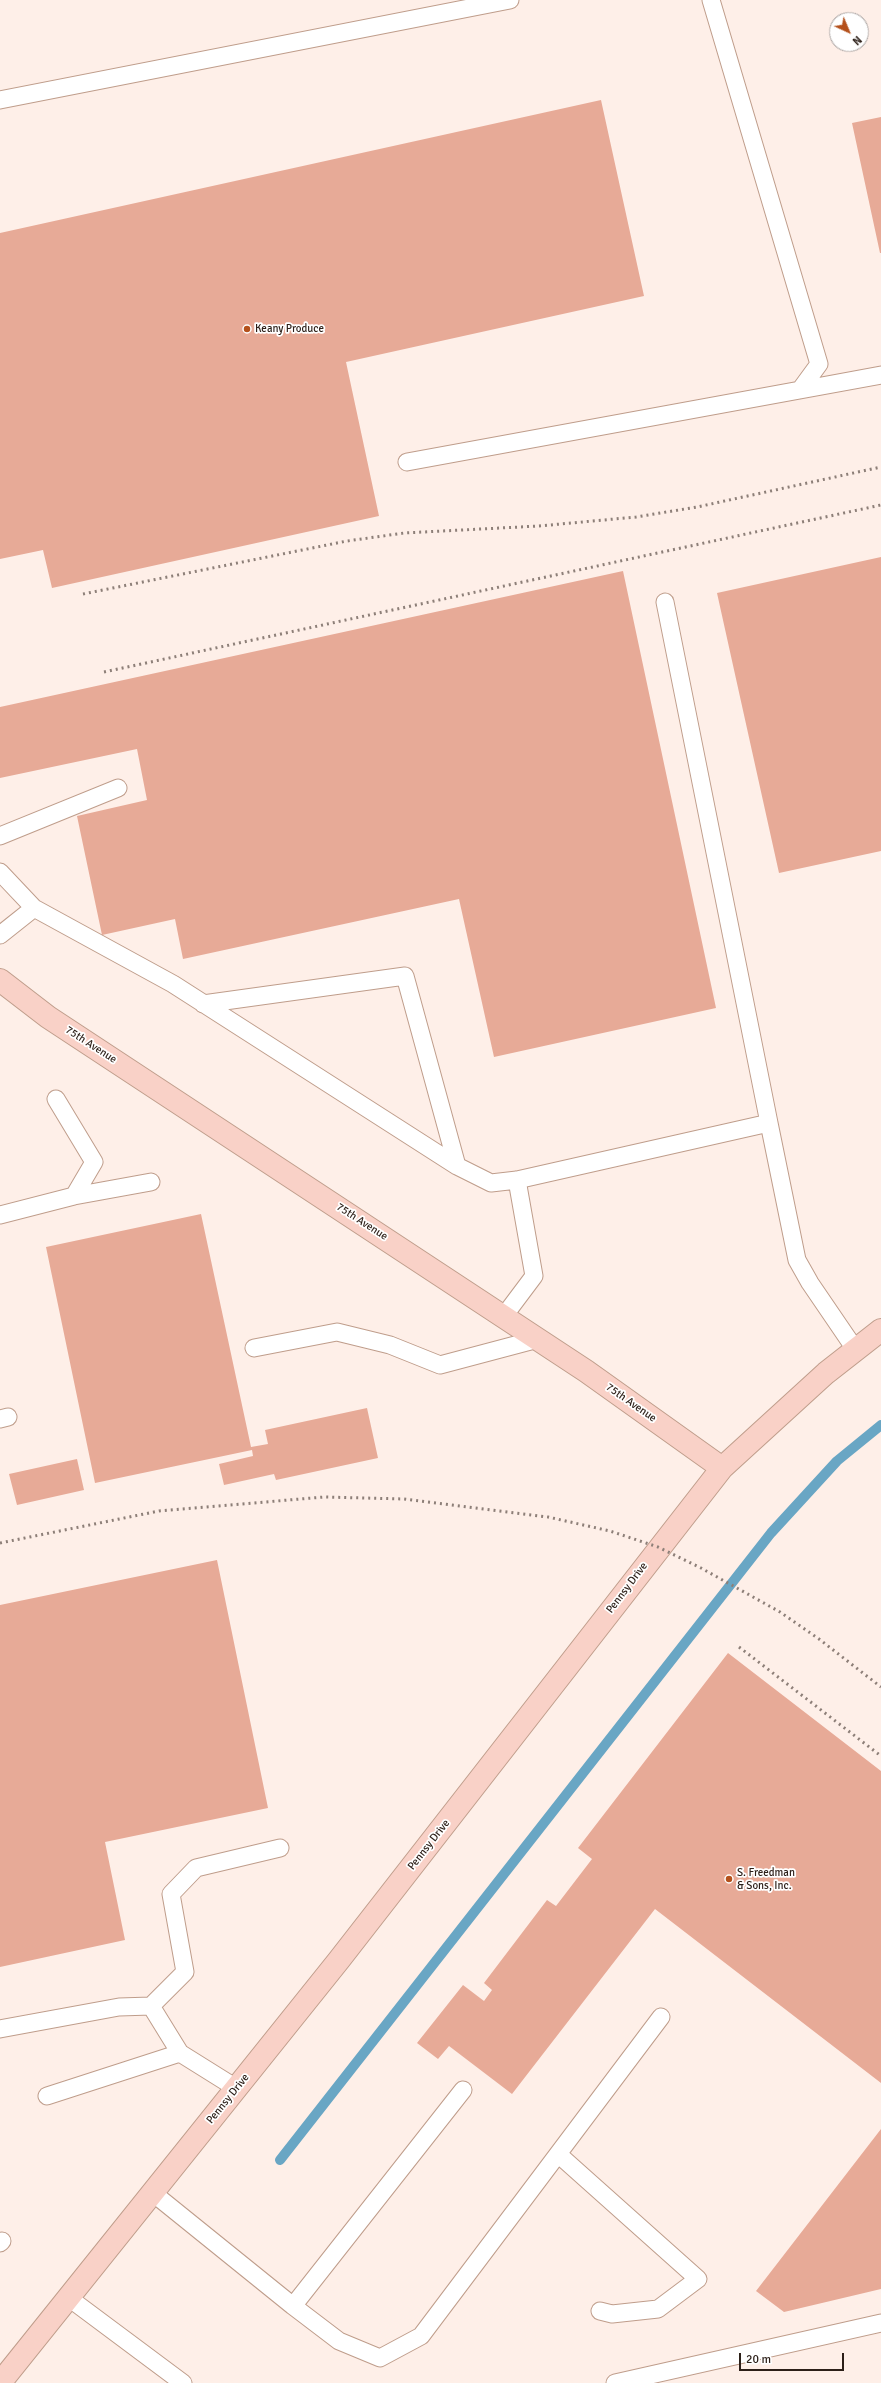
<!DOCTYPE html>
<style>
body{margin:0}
#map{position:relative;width:881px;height:2383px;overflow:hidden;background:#feefe8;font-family:Signika,sans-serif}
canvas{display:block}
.north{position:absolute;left:829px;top:12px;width:40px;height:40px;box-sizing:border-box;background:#fff;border:1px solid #aba5a3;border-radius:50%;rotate:136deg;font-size:11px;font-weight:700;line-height:16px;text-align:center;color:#2c1f18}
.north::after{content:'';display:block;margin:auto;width:14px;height:18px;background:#b4511c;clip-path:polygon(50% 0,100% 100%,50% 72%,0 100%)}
.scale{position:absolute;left:739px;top:2353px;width:105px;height:18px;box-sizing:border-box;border:2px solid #2c1f18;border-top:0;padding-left:5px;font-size:12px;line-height:14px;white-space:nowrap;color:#2c1f18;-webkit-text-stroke:3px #fff;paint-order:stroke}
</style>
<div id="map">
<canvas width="881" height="2383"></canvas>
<div class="north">N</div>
<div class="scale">20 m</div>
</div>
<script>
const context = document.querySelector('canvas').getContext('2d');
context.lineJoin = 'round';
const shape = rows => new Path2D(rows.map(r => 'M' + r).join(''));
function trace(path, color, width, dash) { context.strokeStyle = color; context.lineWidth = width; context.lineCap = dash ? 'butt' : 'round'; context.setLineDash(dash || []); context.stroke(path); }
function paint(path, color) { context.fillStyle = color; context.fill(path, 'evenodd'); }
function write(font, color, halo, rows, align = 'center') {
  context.font = font + ' Signika,sans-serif'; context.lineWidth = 3.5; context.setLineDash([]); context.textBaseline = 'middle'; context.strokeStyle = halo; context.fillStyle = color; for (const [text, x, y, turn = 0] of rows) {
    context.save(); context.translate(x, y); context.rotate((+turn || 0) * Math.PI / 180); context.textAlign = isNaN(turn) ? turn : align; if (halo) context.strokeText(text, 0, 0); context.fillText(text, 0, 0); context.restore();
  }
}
trace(shape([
 [280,2160,771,1533,837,1461,881,1425]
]), '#69a6c4', 10);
paint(shape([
 [601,100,644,296,346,362,379,516,52,588,43,550,0,559,0,233],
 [881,117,881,253,880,253,852,123],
 [881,557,881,851,779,873,717,593],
 [623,571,716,1008,494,1057,459,899,183,959,175,919,102,935,77,816,147,800,137,749,0,778,0,707],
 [201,1214,251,1447,268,1444,265,1430,367,1408,378,1458,276,1480,274,1474,224,1485,219,1464,253,1456,252,1450,95,1483,46,1247],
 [77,1459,84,1490,17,1505,9,1474],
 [217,1560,268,1808,105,1842,125,1940,0,1967,0,1605],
 [728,1653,881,1771,881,2083,655,1909,512,2094,449,2046,438,2059,417,2043,463,1985,484,2001,492,1990,484,1983,547,1900,556,1906,592,1859,578,1848],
 [881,2129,881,2289,784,2312,756,2291]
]), '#e7aa97');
const lane = shape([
 [0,100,510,0],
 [800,390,881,375],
 [407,462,800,390,819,364,711,0],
 [665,602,769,1123],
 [0,836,118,788],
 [0,872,34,908],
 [0,935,34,908,173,984,457,1166,491,1183,517,1180,769,1123,797,1260,810,1283,855,1349],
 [203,1004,405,976,457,1166],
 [74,1196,151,1182],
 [0,1215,74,1196,94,1162,56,1099],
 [504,1316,534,1276,517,1180],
 [254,1348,337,1332,390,1345,440,1365,538,1339],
 [0,1419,8,1417],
 [151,2006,185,1972,171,1894,196,1868,280,1848],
 [0,2029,119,2007,151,2006,180,2053],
 [47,2096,180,2053,236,2088],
 [558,2154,698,2279,658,2309,612,2314,600,2311],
 [153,2193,293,2306,339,2341,380,2358,421,2336,661,2017],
 [0,2243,2,2241],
 [69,2298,183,2383],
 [293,2306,463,2090],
 [615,2383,881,2323]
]);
const secondary = shape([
 [0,980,48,1017,586,1371,722,1468],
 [0,2383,339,1960,722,1468,826,1373,881,1330]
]);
trace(lane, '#bf9d8b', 19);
trace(secondary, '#bf9d8b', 24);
trace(lane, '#fff', 17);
trace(secondary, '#f9d1c7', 22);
trace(shape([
 [83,594,347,541,404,533,539,526,636,517,697,507,881,467],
 [104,672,881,505],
 [0,1543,159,1511,324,1497,404,1499,548,1517,610,1531,658,1547,701,1568,780,1612,819,1639,881,1687],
 [739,1647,881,1756]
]), '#8d7f78', 3, [2, 4]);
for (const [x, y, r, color] of [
 [247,329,4,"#b4511c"],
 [729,1879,4,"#b4511c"]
]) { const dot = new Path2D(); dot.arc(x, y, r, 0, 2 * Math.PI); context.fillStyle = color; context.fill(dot); trace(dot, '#fff', 1.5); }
write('11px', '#2c1f18', '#fff', [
 ["Keany Produce",255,329],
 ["S. Freedman",737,1873],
 ["& Sons, Inc.",737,1886]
], 'left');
write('11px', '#2c1f18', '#fff', [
 ["75th Avenue",91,1045,33],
 ["75th Avenue",362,1222,33],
 ["75th Avenue",631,1403,35],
 ["Pennsy Drive",627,1588,-53],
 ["Pennsy Drive",429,1845,-52],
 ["Pennsy Drive",228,2099,-51]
]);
</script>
